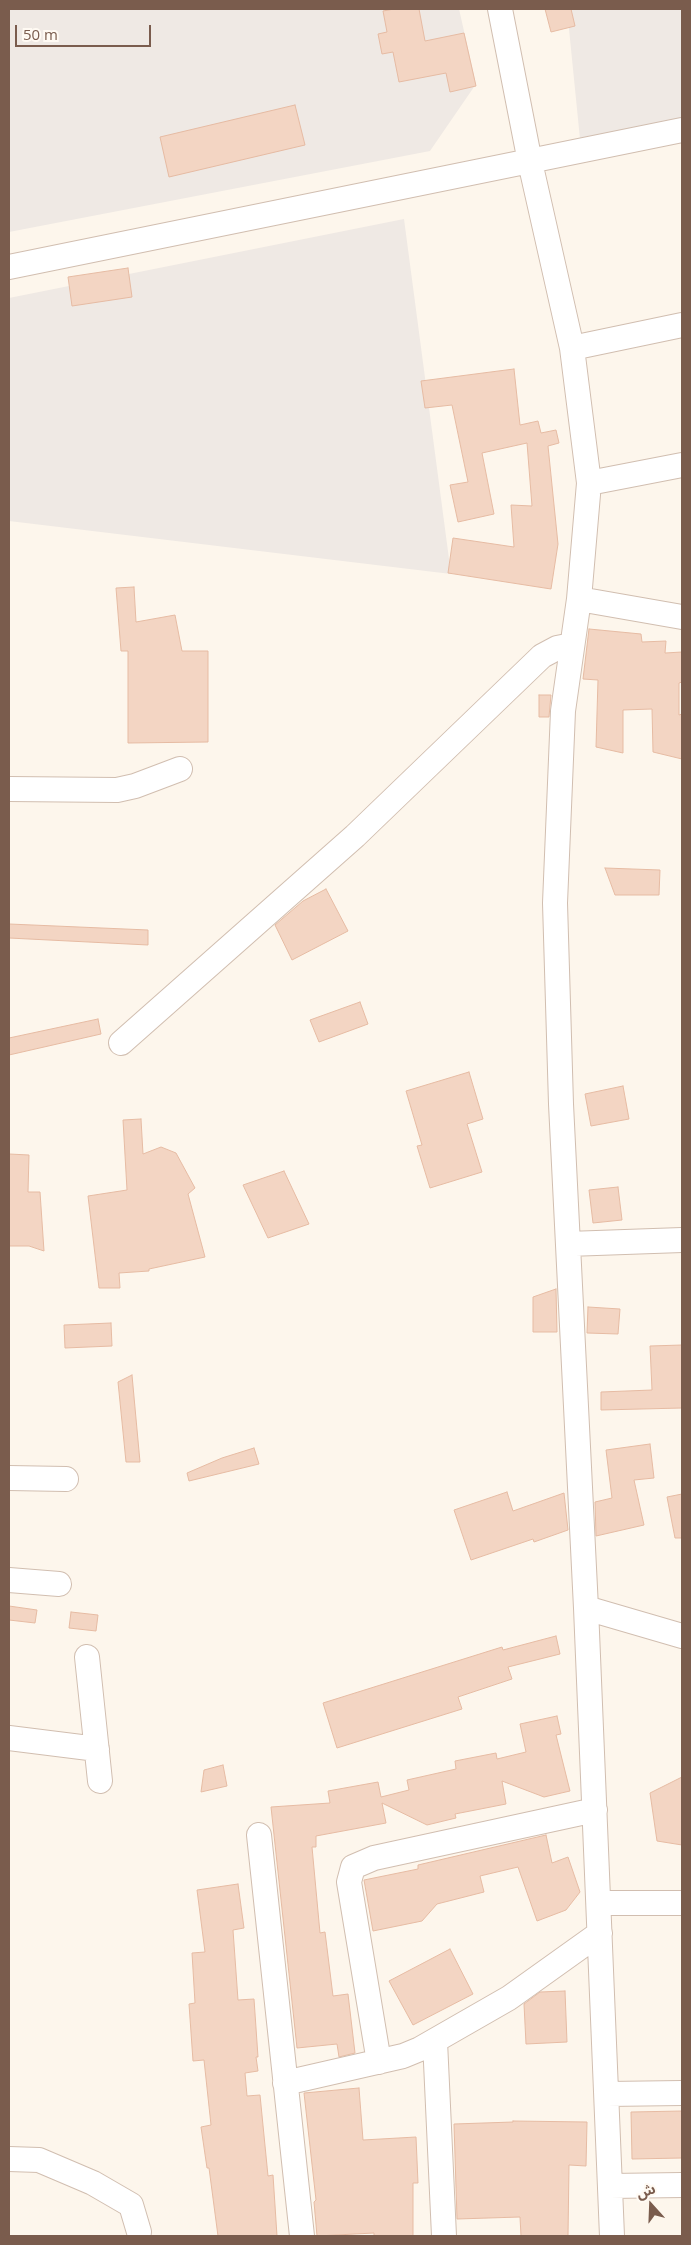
<!DOCTYPE html>
<meta charset="utf-8">
<style>
body{margin:0}
#map{position:relative;width:691px;height:2245px;overflow:hidden;background:#fdf6ec;font-family:"Open Sans","Noto Sans Arabic",sans-serif}
canvas{display:block}
.frame{position:absolute;inset:0;border:10px solid #7a5c4d;pointer-events:none}
.north{position:absolute;left:626px;top:2180px;width:50px;height:50px;-webkit-text-stroke:4px #fffaf3;paint-order:stroke;rotate:340deg;font-size:14px;font-weight:700;line-height:20px;text-align:center;color:#7a5c4d}
.north::after{content:'';display:block;margin:auto;width:18px;height:22px;background:#7a5c4d;clip-path:polygon(50% 0,100% 100%,50% 72%,0 100%)}
.scale{position:absolute;left:15px;top:25px;width:136px;height:22px;box-sizing:border-box;border:2px solid #7a5c4d;border-top:0;padding-left:6px;font-size:15px;line-height:18px;white-space:nowrap;color:#7a5c4d;-webkit-text-stroke:4px #fffaf3;paint-order:stroke}
</style>
<div id="map">
<canvas width="691" height="2245"></canvas>
<div class="frame"></div>
<div class="north">ش</div>
<div class="scale">50 m</div>
</div>
<script>
const context = document.querySelector('canvas').getContext('2d');
context.lineJoin = 'round';
function paint(path, color) { context.fillStyle = color; context.fill(path, 'evenodd'); }
const shape = rows => new Path2D(rows.map(r => 'M' + r).join(''));
function trace(path, color, width, dash) { context.strokeStyle = color; context.lineWidth = width; context.lineCap = dash ? 'butt' : 'round'; context.setLineDash(dash || []); context.stroke(path); }
paint(shape([
 [9,9,459,9,476,84,430,151,9,232],
 [567,9,682,9,682,138,581,149],
 [404,219,451,574,9,521,9,298]
]), '#efe9e4');
const building = shape([
 [394,9,419,9,425,41,464,33,476,86,450,92,446,73,399,82,393,52,382,54,378,34,387,32,383,11,394,9],
 [545,9,571,9,575,26,551,32,545,9],
 [295,105,305,145,169,177,160,137,295,105],
 [128,268,132,297,72,306,68,277,128,268],
 [514,369,520,425,538,421,541,433,556,430,559,443,548,446,558,544,551,589,448,573,453,538,514,547,511,505,532,506,527,443,482,453,494,514,458,522,450,485,468,482,452,405,425,408,421,381,514,369],
 [134,587,136,622,175,615,182,651,208,651,208,742,128,743,128,651,121,651,116,588,134,587],
 [589,629,641,634,642,642,666,641,665,653,682,652,682,682,679,683,679,715,682,714,682,759,653,752,652,709,623,710,623,753,596,747,598,680,583,679,589,629],
 [539,695,551,695,549,717,539,717,539,695],
 [605,868,660,870,659,895,615,895,605,868],
 [326,889,348,931,292,960,275,925,303,901,326,889],
 [9,924,148,930,148,945,9,938,9,924],
 [360,1002,368,1024,319,1042,310,1020,360,1002],
 [98,1019,101,1034,9,1055,9,1038,98,1019],
 [469,1072,483,1119,467,1124,482,1172,430,1188,417,1146,422,1145,406,1091,469,1072],
 [623,1086,629,1119,591,1126,585,1094,623,1086],
 [141,1119,143,1154,161,1147,176,1153,195,1188,188,1194,205,1257,149,1269,149,1271,119,1273,120,1288,99,1288,88,1196,127,1190,123,1120,141,1119],
 [9,1154,29,1155,28,1192,40,1192,44,1251,29,1246,9,1246,9,1154],
 [284,1171,309,1224,268,1238,243,1185,284,1171],
 [618,1187,622,1220,593,1223,589,1190,618,1187],
 [556,1289,557,1332,533,1332,533,1297,556,1289],
 [588,1307,620,1309,618,1334,587,1333,588,1307],
 [111,1323,112,1346,65,1348,64,1325,111,1323],
 [682,1345,682,1408,601,1410,601,1392,652,1390,650,1346,682,1345],
 [132,1375,140,1462,126,1462,118,1382,132,1375],
 [650,1444,654,1478,634,1480,644,1525,596,1536,595,1502,612,1498,606,1450,650,1444],
 [254,1448,259,1464,189,1481,187,1473,222,1458,254,1448],
 [507,1492,513,1511,564,1493,568,1530,534,1542,533,1539,471,1560,454,1510,507,1492],
 [682,1494,682,1538,675,1538,667,1497,682,1494],
 [9,1606,37,1610,35,1623,9,1620,9,1606],
 [71,1612,98,1615,96,1631,69,1628,71,1612],
 [556,1636,560,1654,508,1667,512,1679,458,1697,462,1709,337,1748,323,1703,502,1647,503,1650,556,1636],
 [557,1716,561,1734,556,1735,570,1791,544,1797,502,1781,506,1804,455,1814,456,1818,427,1825,382,1803,386,1823,316,1836,316,1847,312,1847,320,1933,325,1932,333,1996,348,1994,355,2053,339,2057,337,2044,297,2048,271,1807,330,1803,328,1791,378,1782,381,1797,409,1790,407,1780,456,1769,455,1761,496,1753,497,1759,526,1752,520,1724,557,1716],
 [223,1765,227,1786,201,1792,204,1770,223,1765],
 [682,1777,682,1845,657,1841,650,1793,682,1777],
 [546,1835,552,1863,568,1857,580,1892,566,1910,537,1921,518,1867,480,1876,484,1892,437,1904,422,1921,373,1931,364,1880,418,1869,418,1865,546,1835],
 [238,1884,244,1928,233,1930,238,2000,254,1999,258,2057,256,2057,258,2071,245,2073,247,2096,260,2095,268,2176,273,2175,277,2236,218,2236,209,2168,207,2168,201,2127,211,2125,204,2060,193,2061,189,2004,195,2003,192,1953,205,1952,197,1890,238,1884],
 [450,1949,473,1994,413,2025,389,1981,450,1949],
 [565,1991,567,2042,526,2044,524,2004,540,1992,565,1991],
 [359,2088,363,2140,416,2137,418,2183,413,2183,413,2236,374,2236,374,2233,317,2236,314,2202,316,2200,304,2093,359,2088],
 [682,2111,682,2158,632,2159,631,2112,682,2111],
 [513,2121,587,2122,586,2166,569,2165,568,2236,521,2236,520,2217,457,2219,454,2124,513,2122,513,2121]
]);
paint(building, '#f3d5c3');
trace(building, '#e6bba3', 1);
const minor = shape([
 [500,9,530,162,572,348,589,483,579,599,563,711,555,903,561,1104,586,1608,612,2236],
 [9,267,682,130],
 [572,348,682,325],
 [589,483,682,465],
 [579,599,682,617],
 [9,789,117,790,135,786,180,769],
 [121,1043,355,836,542,656,557,648,572,645],
 [568,1244,682,1240],
 [9,1478,66,1479],
 [9,1580,59,1584],
 [586,1608,682,1636],
 [87,1657,100,1781],
 [9,1738,97,1749],
 [259,1835,302,2236],
 [599,1903,682,1903],
 [435,2041,444,2236],
 [379,2062,349,1882,353,1867,374,1858,595,1810],
 [285,2083,403,2056,420,2049,509,1998,600,1933],
 [607,2094,682,2093],
 [9,2159,39,2160,93,2183,131,2205,139,2232],
 [610,2186,682,2185]
]);
trace(minor, '#d1beb0', 26);
trace(minor, '#fff', 24);
</script>
